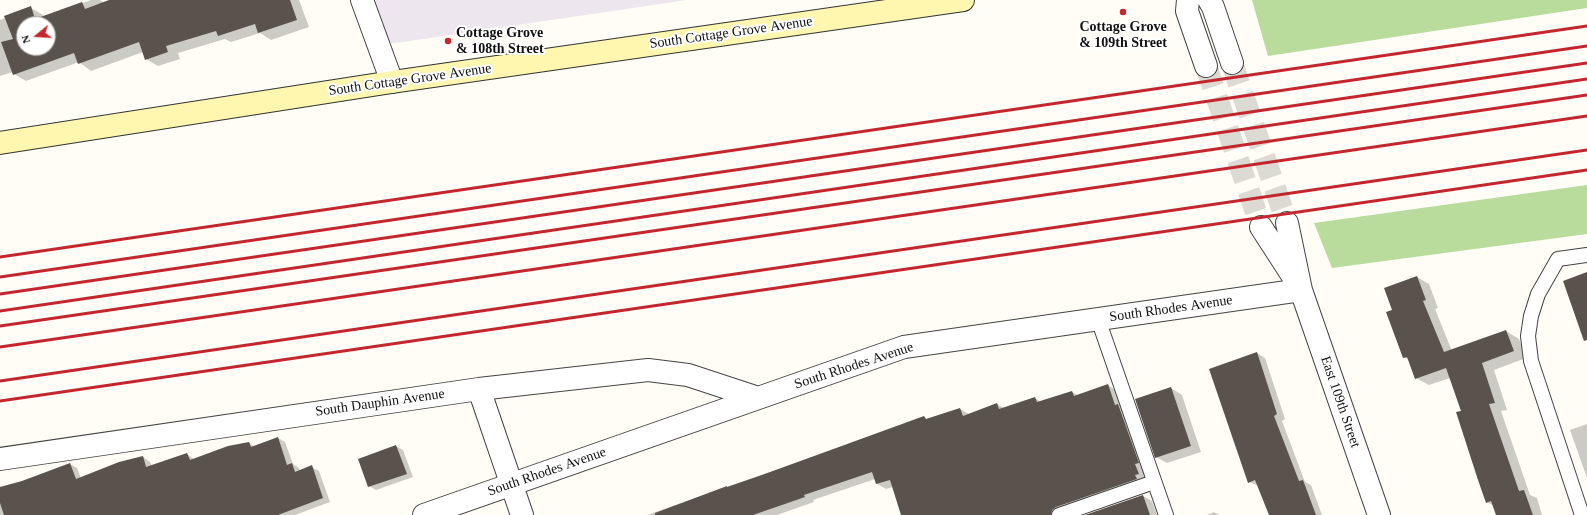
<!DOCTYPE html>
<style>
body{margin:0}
#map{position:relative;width:1587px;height:515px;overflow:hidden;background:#fffdf5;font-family:"Times New Roman",serif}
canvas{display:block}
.north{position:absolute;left:16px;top:16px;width:40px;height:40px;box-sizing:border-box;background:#fff;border:1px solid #a0a0a0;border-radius:50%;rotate:252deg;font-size:11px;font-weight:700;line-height:16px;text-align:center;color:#111}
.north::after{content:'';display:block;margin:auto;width:14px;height:18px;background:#c4262e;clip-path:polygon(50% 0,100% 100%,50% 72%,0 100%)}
</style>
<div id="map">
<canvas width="1587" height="515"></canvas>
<div class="north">N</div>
</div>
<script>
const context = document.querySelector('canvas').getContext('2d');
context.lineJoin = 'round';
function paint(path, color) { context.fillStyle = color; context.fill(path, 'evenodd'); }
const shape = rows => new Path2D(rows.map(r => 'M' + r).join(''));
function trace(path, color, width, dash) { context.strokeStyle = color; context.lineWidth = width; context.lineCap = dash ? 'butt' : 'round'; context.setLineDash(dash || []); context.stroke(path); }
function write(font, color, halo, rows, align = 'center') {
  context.font = font + ' "Times New Roman",serif'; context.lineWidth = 4; context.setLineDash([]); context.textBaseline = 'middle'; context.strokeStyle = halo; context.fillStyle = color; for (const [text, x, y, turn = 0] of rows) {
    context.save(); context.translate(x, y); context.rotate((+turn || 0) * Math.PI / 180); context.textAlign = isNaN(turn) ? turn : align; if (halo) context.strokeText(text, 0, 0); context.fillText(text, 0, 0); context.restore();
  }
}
paint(shape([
 [354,0,687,0,396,43,369,44]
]), '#eee6ef');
paint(shape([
 [1252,0,1587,0,1587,8,1268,56],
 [1587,185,1587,234,1332,268,1314,223]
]), '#b9dc9c');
paint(shape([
 [91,0,100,0,108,5,121,0,299,0,309,27,271,40,260,33,231,42,225,39,178,53,180,59,158,66,146,59,143,52,91,71,79,62,26,81,14,74,13,72,0,76,0,20,31,8,43,15,44,17],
 [24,24,48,24,48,48,24,48],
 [1417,277,1429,284,1438,308,1435,309,1452,351,1506,331,1519,339,1526,358,1494,370,1507,410,1501,411,1530,495,1537,498,1542,515,1497,515,1494,506,1487,502,1462,411,1450,378,1429,385,1416,378,1410,361,1404,357,1394,311],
 [1257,353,1265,358,1285,419,1282,421,1305,482,1311,485,1322,515,1270,515,1259,486,1249,482],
 [1108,385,1117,391,1147,479,1061,515,902,515,893,487,886,489,877,484,875,479,813,500,814,502,777,515,647,515,924,418,928,420,960,409,969,414,997,404,1004,408,1035,398,1041,402,1072,392,1078,395],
 [1171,388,1182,395,1201,452,1167,463,1156,457],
 [1587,424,1587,478,1570,430],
 [278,438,285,442,293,464,299,468,300,471,311,467,319,471,330,502,295,515,0,515,0,489,70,464,77,468,81,478,143,457,150,462,152,466,187,454,195,460,249,443,254,446],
 [396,446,403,450,413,477,376,490,369,486,359,459],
 [1143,496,1152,501,1157,515,1088,515],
 [1214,512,1219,515,1207,515]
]), '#0003');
paint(shape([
 [109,0,290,0,297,20,258,33,255,24,218,36,216,31,166,46,168,52,145,60,139,42,78,64,74,53,13,75,1,42,13,39,4,16,31,6,35,19,82,2,85,9],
 [24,24,48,24,48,48,24,48],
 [1587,272,1587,340,1584,341,1563,281],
 [1417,276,1426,300,1423,301,1444,352,1506,330,1514,351,1482,363,1495,403,1489,404,1519,491,1524,490,1533,515,1496,515,1491,501,1486,503,1478,480,1456,412,1461,411,1446,368,1415,379,1407,357,1403,358,1386,312,1392,310,1384,288],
 [1257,352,1277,414,1274,416,1299,481,1303,480,1316,515,1269,515,1255,480,1248,483,1209,369],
 [1108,384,1115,405,1118,404,1139,463,1135,464,1139,474,1135,475,1137,479,1056,507,1052,510,1051,515,901,515,890,480,876,484,872,472,804,495,805,497,753,515,655,515,655,513,727,486,727,487,762,475,924,416,926,419,960,408,963,416,997,403,999,409,1035,397,1037,402,1072,391,1074,396],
 [1171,387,1191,446,1155,458,1135,399],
 [278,437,287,465,292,463,295,472,312,465,323,498,278,515,4,515,0,503,0,487,22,481,70,463,76,479,119,462,143,456,146,467,187,453,190,460,228,446,249,442,251,447],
 [396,445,407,474,368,487,358,459],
 [1143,495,1150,515,1085,515]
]), '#5a524d');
trace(shape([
 [1232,63,1287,223],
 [1206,66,1261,227]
]), '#dbdad3', 22, [22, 11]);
const lane = shape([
 [1098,319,1166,515],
 [1059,515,1154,482],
 [1582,515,1531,361,1528,336,1531,316,1538,294,1558,259,1587,255]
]);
const street = shape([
 [362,0,392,82],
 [1188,0,1187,11,1206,66],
 [1209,0,1213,7,1232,63],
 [1287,223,1301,290,1379,515],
 [1261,227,1294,278],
 [479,389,522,515],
 [0,459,479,389,648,370,688,375,758,398],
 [424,515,904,347,1301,290]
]);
const secondary = shape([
 [0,143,392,82,963,0]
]);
trace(lane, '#444', 16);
trace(street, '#444', 24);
trace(secondary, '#333', 24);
trace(lane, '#fff', 14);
trace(street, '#fff', 22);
trace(secondary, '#fff6b0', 22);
trace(shape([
 [0,257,1587,26],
 [0,277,1587,46],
 [0,294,1587,63],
 [0,311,1587,79],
 [0,326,1587,95],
 [0,347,1587,116],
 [0,381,1587,150],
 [0,401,1587,170]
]), '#c4262e', 3);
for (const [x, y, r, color] of [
 [1123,12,4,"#c4262e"],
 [448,41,4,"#c4262e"]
]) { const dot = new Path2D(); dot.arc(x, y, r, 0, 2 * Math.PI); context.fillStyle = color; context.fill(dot); trace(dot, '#fff', 1.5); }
write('bold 14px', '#111', '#fff', [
 ["Cottage Grove",1123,27],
 ["& 109th Street",1123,43],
 ["Cottage Grove",456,33,"left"],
 ["& 108th Street",456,49,"left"]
]);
write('14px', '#111', '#fff', [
 ["South Cottage Grove Avenue",731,33,-8],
 ["South Cottage Grove Avenue",410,80,-8],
 ["South Rhodes Avenue",1171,309,-8],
 ["South Rhodes Avenue",854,366,-18],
 ["East 109th Street",1340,402,71],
 ["South Dauphin Avenue",380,403,-8],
 ["South Rhodes Avenue",547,472,-19]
]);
</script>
